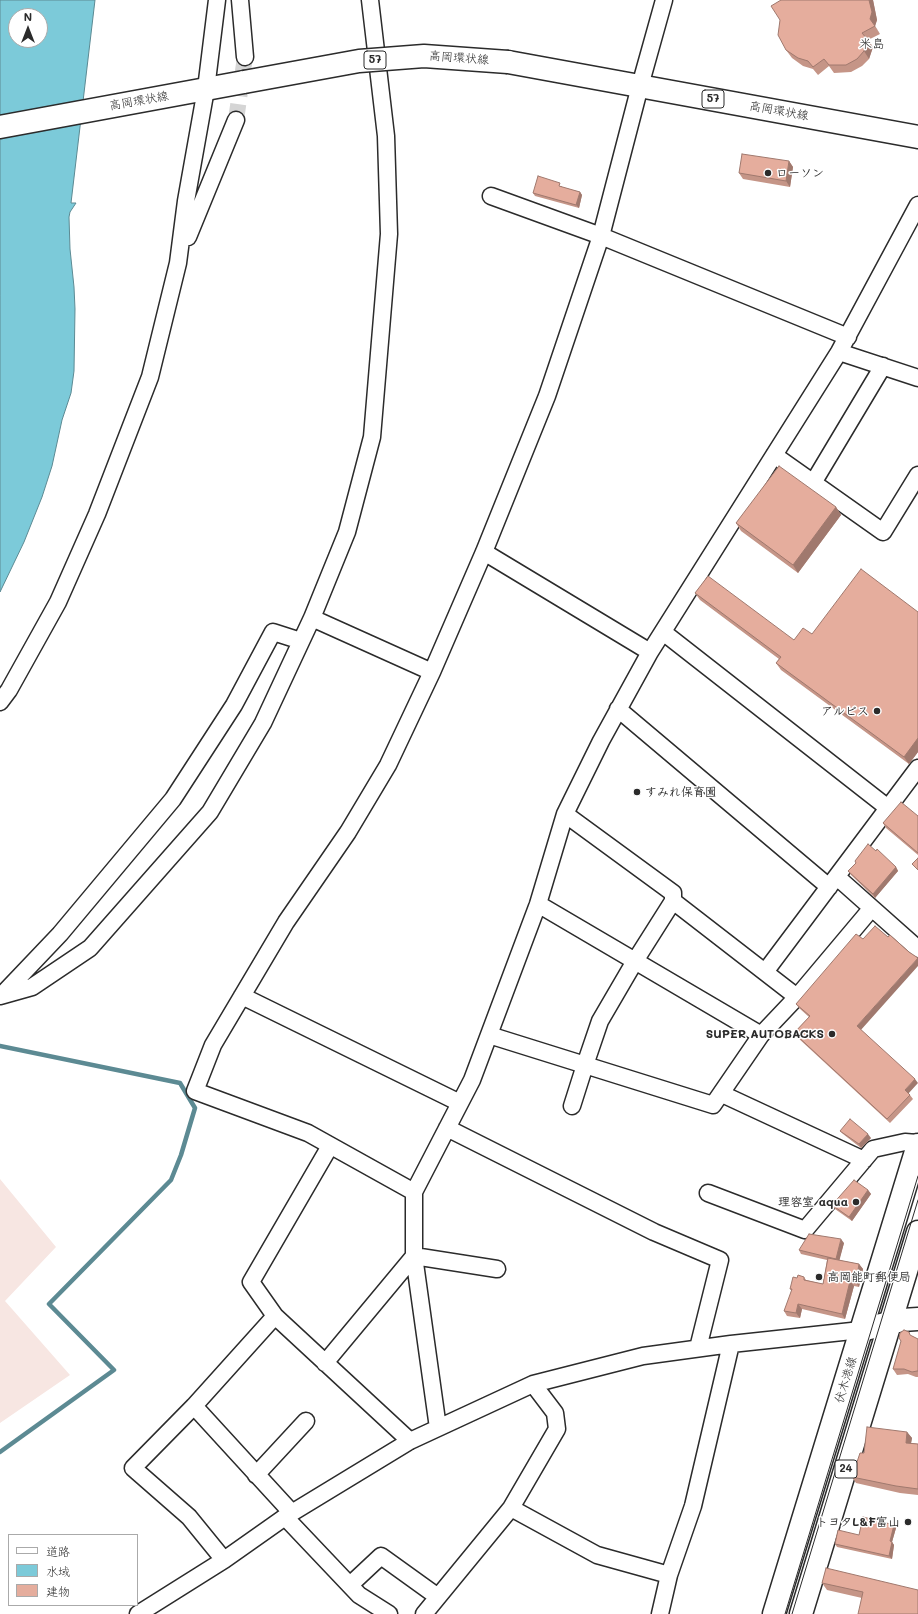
<!DOCTYPE html>
<meta charset="utf-8">
<style>
body{margin:0}
#map{position:relative;width:918px;height:1614px;overflow:hidden;background:#fff;font-family:Mali,"Klee One",sans-serif}
canvas{display:block}
.legend{position:absolute;left:8px;top:1534px;width:130px;height:72px;box-sizing:border-box;background:#fff;border:1px solid #aaa;margin:0;padding:5px 7px;list-style:none;font-size:12px;color:#2b2b2b}
.legend li{display:flex;align-items:center;gap:8px;height:20px}
.legend b{width:20px;border:1px solid #aaa}
.north{position:absolute;left:8px;top:8px;width:40px;height:40px;box-sizing:border-box;background:#fff;border:1px solid #aaa;border-radius:50%;rotate:0deg;font-size:11px;font-weight:700;line-height:16px;text-align:center;color:#2b2b2b}
.north::after{content:'';display:block;margin:auto;width:14px;height:18px;background:#2b2b2b;clip-path:polygon(50% 0,100% 100%,50% 72%,0 100%)}
</style>
<div id="map">
<canvas width="918" height="1614"></canvas>
<ul class="legend">
<li><b style="height:5px;background:#fff"></b>道路</li>
<li><b style="height:11px;background:#7ccad9"></b>水域</li>
<li><b style="height:11px;background:#e5ad9d"></b>建物</li>
</ul>
<div class="north">N</div>
</div>
<script>
const context = document.querySelector('canvas').getContext('2d');
context.lineJoin = 'round';
function paint(path, color) { context.fillStyle = color; context.fill(path, 'evenodd'); }
const shape = rows => new Path2D(rows.map(r => 'M' + r).join(''));
function trace(path, color, width, dash) { context.strokeStyle = color; context.lineWidth = width; context.lineCap = dash ? 'butt' : 'round'; context.setLineDash(dash || []); context.stroke(path); }
function write(font, color, halo, rows, align = 'center') {
  context.font = font + ' Mali,"Klee One",sans-serif'; context.lineWidth = 3; context.setLineDash([]); context.textBaseline = 'middle'; context.strokeStyle = halo; context.fillStyle = color; for (const [text, x, y, turn = 0] of rows) {
    context.save(); context.translate(x, y); context.rotate((+turn || 0) * Math.PI / 180); context.textAlign = isNaN(turn) ? turn : align; if (halo) context.strokeText(text, 0, 0); context.fillText(text, 0, 0); context.restore();
  }
}
paint(shape([
 [0,1179,56,1247,5,1301,70,1375,0,1423]
]), '#f7e6e2');
const water = shape([
 [0,0,95,0,71,203,76,203,70,212,69,217,70,249,74,287,75,309,74,371,71,393,62,420,52,466,42,497,24,542,0,592,0,0],
 [16,16,40,16,40,40,16,40,16,16]
]);
paint(water, '#7ccad9');
trace(water, '#5c8a93', 1);
trace(shape([
 [0,1046,180,1083,195,1108,181,1155,171,1180,49,1304,114,1370,0,1452]
]), '#5c8a93', 4.5);
trace(shape([
 [236,120,245,57]
]), '#d5d5d5', 16, [16, 8]);
const minor = shape([
 [240,0,245,57],
 [491,196,601,236,848,337],
 [188,237,236,120],
 [839,352,918,378],
 [774,455,883,532,918,475],
 [813,483,883,366],
 [484,552,650,652],
 [312,618,432,672],
 [663,632,888,808],
 [0,702,9,690,58,602,97,514,150,377,178,263,186,201,206,89,217,0],
 [618,709,829,887],
 [565,814,673,893,673,901,797,997],
 [837,877,918,949],
 [538,904,761,1035],
 [765,972,918,768],
 [2,995,60,934,173,799,234,705,273,632,301,641],
 [0,996,32,987,90,948,210,812,263,723,312,618,347,532,372,437,389,234,386,136,370,0],
 [242,996,460,1103],
 [489,1035,713,1105,761,1035,797,997,871,909],
 [722,1094,864,1160],
 [572,1106,585,1065,600,1021,635,961,673,901],
 [447,1128,654,1232,720,1260,698,1348],
 [414,1192,308,1133,195,1091,213,1045,286,922,348,832,388,765,432,672,484,552,547,396,601,236,640,86,664,0],
 [708,1193,805,1230,873,1149,905,1142,918,1143],
 [275,1316,251,1282,330,1146],
 [325,1363,414,1256,497,1269],
 [194,1406,292,1513],
 [438,1428,414,1256,414,1192,472,1080,538,904,565,814,601,741,650,652,839,352,918,205],
 [256,1475,306,1421],
 [511,1508,597,1555,669,1575],
 [285,1517,359,1595,389,1614],
 [224,1560,189,1517,133,1468,194,1406,275,1316,410,1441],
 [350,1585,381,1556,438,1597],
 [138,1614,224,1560,285,1517,410,1441,533,1384,643,1356,731,1344,861,1330],
 [424,1614,511,1508,557,1429,555,1413,533,1384],
 [660,1614,669,1575,693,1506,731,1344]
]);
const secondary = shape([
 [861,1330,902,1320,918,1319]
]);
const primary = shape([
 [508,62,918,137],
 [0,127,244,82],
 [774,1614,918,1145],
 [801,1614,918,1232]
]);
trace(minor, '#2b2b2b', 19);
trace(secondary, '#2b2b2b', 25);
trace(primary, '#2b2b2b', 25);
trace(minor, '#fff', 16);
trace(secondary, '#fff', 22);
trace(primary, '#fff', 22);
trace(shape([
 [785,1614,918,1176],
 [792,1614,918,1200]
]), '#2b2b2b', 1);
const primaryBridge = shape([
 [244,82,359,61,424,56,508,62]
]);
trace(primaryBridge, '#2b2b2b', 25, []);
trace(primaryBridge, '#fff', 22);
paint(shape([
 [781,0,873,0,877,20,875,26,880,34,868,40,873,47,869,59,862,66,851,72,834,73,829,66,818,75,813,69,803,66,792,58,786,50,780,20],
 [789,161,793,167,790,187,743,179,739,173],
 [562,186,562,187,580,192,582,195,579,208,535,196,533,193],
 [836,507,841,515,798,573,741,531,736,523],
 [695,593,794,640,812,634,918,612,918,752,909,764,781,670,776,663,779,659,700,600],
 [918,816,918,855,886,828,883,823],
 [876,851,896,867,898,871,875,898,851,875,848,871,856,863,855,861],
 [796,1004,861,1030,913,1099,890,1123,797,1037,794,1033,809,1017,799,1008],
 [840,1131,871,1138,861,1148,843,1134],
 [868,1190,871,1194,852,1221,835,1209,832,1205],
 [844,1243,839,1260,859,1264,863,1269,859,1287,854,1286,845,1319,802,1309,800,1318,787,1316,784,1311,792,1291,790,1289,797,1278,804,1277,806,1280,823,1284,827,1260,801,1254,799,1250],
 [912,1336,918,1339,918,1377,916,1377,908,1374,897,1375,893,1369],
 [907,1432,912,1438,911,1443,918,1444,918,1495,900,1493,856,1483,852,1477,864,1453],
 [894,1525,896,1528,892,1542,894,1545,892,1559,837,1547,835,1544,859,1535],
 [822,1583,918,1590,862,1598,827,1590]
]), '#c59587');
paint(shape([
 [869,0,873,0,877,20,875,26,880,34,870,19],
 [867,39,873,47,869,59,864,51],
 [789,161,793,167,790,187,786,181],
 [580,192,582,195,579,208,576,205],
 [836,507,841,515,798,573,793,565],
 [918,738,918,752,909,764,904,757],
 [896,867,898,871,875,898,873,894],
 [918,958,918,966,860,1031,857,1026],
 [915,1079,918,1083,908,1094,905,1090],
 [868,1134,871,1138,861,1148,859,1144],
 [868,1190,871,1194,852,1221,849,1217],
 [841,1239,844,1243,839,1262,836,1259],
 [859,1264,863,1269,859,1287,856,1282],
 [850,1281,854,1286,845,1319,842,1314],
 [798,1304,802,1309,800,1318,796,1313],
 [907,1432,912,1438,910,1449,906,1443],
 [894,1525,896,1528,892,1542,894,1545,892,1559,889,1556,890,1541]
]), '#a0796e');
const building = shape([
 [781,0,869,0,872,12,870,19,875,26,862,33,867,39,864,51,857,59,846,65,829,65,824,59,813,67,808,61,798,58,786,50,778,35,780,20,771,6,781,0],
 [742,154,789,161,786,181,739,173,742,154],
 [538,176,560,183,559,186,580,192,576,205,533,193,538,176],
 [779,466,836,507,793,565,736,523,779,466],
 [861,569,918,612,918,738,904,757,776,663,781,657,695,593,708,576,794,640,803,628,812,634,861,569],
 [901,802,918,816,918,853,883,823,901,802],
 [868,844,876,851,877,849,896,867,873,894,848,871,856,863,855,861,868,844],
 [918,858,918,870,912,864,918,858],
 [875,926,888,937,890,935,909,952,918,958,857,1026,915,1079,905,1090,910,1095,887,1119,794,1033,810,1016,796,1004,856,934,863,939,875,926],
 [850,1119,868,1134,859,1144,840,1131,850,1119],
 [854,1180,868,1190,849,1217,832,1205,854,1180],
 [809,1234,841,1239,836,1259,799,1250,809,1234],
 [828,1258,859,1264,856,1282,850,1281,842,1314,798,1304,796,1313,784,1311,792,1289,790,1289,793,1277,797,1278,798,1275,804,1277,804,1280,823,1284,828,1258],
 [904,1330,909,1332,910,1335,918,1339,918,1371,917,1371,912,1372,904,1369,893,1369,901,1341,899,1338,900,1333,904,1330],
 [867,1427,907,1432,906,1443,918,1444,918,1489,896,1486,852,1477,860,1453,864,1453,867,1427],
 [863,1517,894,1525,890,1541,892,1542,889,1556,835,1544,838,1530,859,1535,863,1517],
 [826,1568,918,1590,918,1614,858,1614,863,1592,822,1583,826,1568]
]);
paint(building, '#e5ad9d');
trace(building, '#a0796e', 1);
for (const [x, y, r, color] of [
 [768,173,4,"#2b2b2b"],
 [877,711,4,"#2b2b2b"],
 [637,792,4,"#2b2b2b"],
 [832,1034,4,"#2b2b2b"],
 [856,1202,4,"#2b2b2b"],
 [819,1277,4,"#2b2b2b"],
 [908,1522,4,"#2b2b2b"]
]) { const dot = new Path2D(); dot.arc(x, y, r, 0, 2 * Math.PI); context.fillStyle = color; context.fill(dot); trace(dot, '#fff', 1.5); }
for (const [x, y, w] of [
 [375,60,22],
 [713,99,22],
 [846,1469,22]
]) { const box = new Path2D(); box.roundRect(x - w / 2, y - 9, w, 18, 3); context.fillStyle = '#fff'; context.fill(box); trace(box, '#2b2b2b', 1); }
write('bold 11px', '#2b2b2b', null, [
 ["57",375,60],
 ["57",713,99],
 ["24",846,1469]
]);
write('12px', '#2b2b2b', '#fff', [
 ["高岡環状線",459,58,4],
 ["高岡環状線",139,101,-10],
 ["高岡環状線",779,111,10],
 ["伏木港線",846,1380,-73]
]);
write('bold 12px', '#2b2b2b', '#fff', [
 ["ローソン",776,173,"left"],
 ["アルビス",869,711],
 ["すみれ保育園",645,792,"left"],
 ["SUPER AUTOBACKS",824,1034],
 ["理容室 aqua",848,1202],
 ["高岡能町郵便局",827,1277,"left"],
 ["トヨタL&F富山",900,1522]
], 'right');
write('13px', '#2b2b2b', '#fff', [
 ["米島",872,44]
]);
</script>
